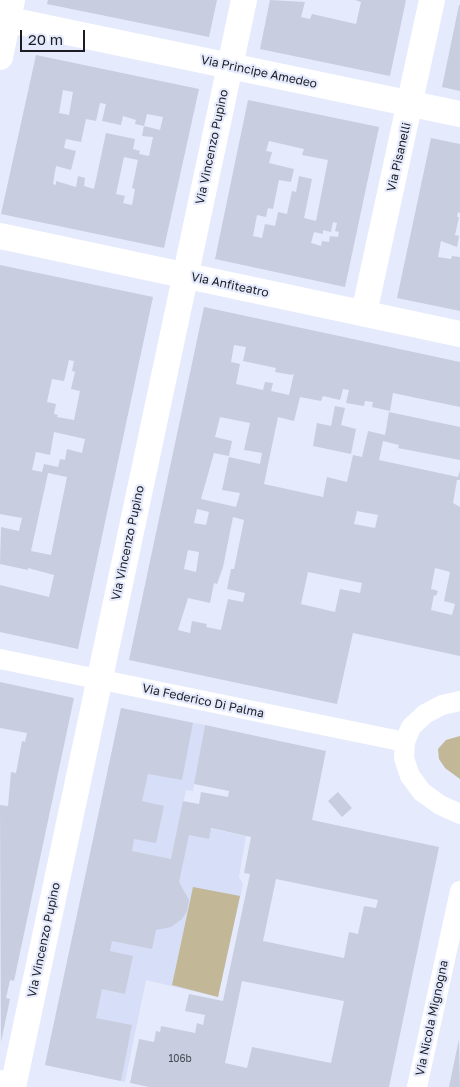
<!DOCTYPE html>
<style>
body{margin:0}
#map{position:relative;width:460px;height:1087px;overflow:hidden;background:#e5eafc;font-family:"Golos Text",sans-serif}
canvas{display:block}
.scale{position:absolute;left:20px;top:30px;width:65px;height:22px;box-sizing:border-box;border:2px solid #1b1d23;border-top:0;padding-left:6px;font-size:15px;line-height:18px;white-space:nowrap;color:#1b1d23;-webkit-text-stroke:4px #e5eafc;paint-order:stroke}
</style>
<div id="map">
<canvas width="460" height="1087"></canvas>
<div class="scale">20 m</div>
</div>
<script>
const context = document.querySelector('canvas').getContext('2d');
context.lineJoin = 'round';
function paint(path, color) { context.fillStyle = color; context.fill(path, 'evenodd'); }
const shape = rows => new Path2D(rows.map(r => 'M' + r).join(''));
function trace(path, color, width, dash) { context.strokeStyle = color; context.lineWidth = width; context.lineCap = dash ? 'butt' : 'round'; context.setLineDash(dash || []); context.stroke(path); }
function write(font, color, halo, rows, align = 'center') {
  context.font = font + ' "Golos Text",sans-serif'; context.lineWidth = 4.5; context.setLineDash([]); context.textBaseline = 'middle'; context.strokeStyle = halo; context.fillStyle = color; for (const [text, x, y, turn = 0] of rows) {
    context.save(); context.translate(x, y); context.rotate((+turn || 0) * Math.PI / 180); context.textAlign = isNaN(turn) ? turn : align; if (halo) context.strokeText(text, 0, 0); context.fillText(text, 0, 0); context.restore();
  }
}
paint(shape([
 [121,708,205,725,193,791,186,790,179,822,246,836,239,877,243,884,218,997,146,980,125,1082,45,1065]
]), '#d7dff8');
paint(shape([
 [460,736,460,779,445,768,439,759,438,749,446,740],
 [193,887,240,896,218,997,172,985]
]), '#c2b797');
paint(shape([
 [48,0,217,0,209,37,47,4],
 [270,0,305,2,301,17,310,19,312,14,356,24,361,2,355,0,406,0,390,76,260,49],
 [459,5,460,5,460,91,442,87],
 [36,55,199,89,164,248,1,214],
 [63,90,73,92,69,115,59,113],
 [100,103,106,104,102,121,121,125,123,116,136,120,135,124,144,126,147,114,163,117,160,130,144,126,142,136,153,137,149,156,139,154,140,151,133,149,135,139,106,133,94,189,84,186,85,178,78,176,76,187,56,181,56,185,53,184,56,166,71,170,76,151,64,148,66,139,81,142,86,119,96,121],
 [124,157,138,160,132,188,135,189,132,205,123,203,125,196,116,194],
 [248,100,379,127,345,287,215,259],
 [269,141,304,149,302,155,328,160,316,221,304,218,312,179,299,176,296,192,292,191,287,214,278,212,275,226,265,224,262,238,253,236,257,215,266,217,268,208,273,209,279,180,291,182,294,169,269,163,272,152,266,151],
 [333,222,337,223,335,231,339,232,338,237,330,236,329,242,322,241,321,246,311,243,314,232,323,234,323,230,331,232],
 [431,138,460,144,460,213,458,212,457,217,459,217,455,235,459,236,457,247,441,241,438,257,451,259,452,256,460,257,460,311,397,298],
 [0,265,153,297,78,649,0,632,0,585,49,597,54,575,28,568,28,570,0,564,1,527,19,531,22,518,0,514],
 [69,360,74,361,72,371,75,372,71,389,80,391,74,420,57,417,58,415,54,414,56,404,47,402,52,379,64,381],
 [54,432,85,439,82,453,67,449,65,460,60,459,58,467,44,464,42,472,32,470,36,452,50,455],
 [48,473,67,477,51,555,31,551],
 [204,307,460,362,460,407,393,393,390,411,372,407,373,402,365,401,364,406,346,403,349,390,343,389,340,400,323,396,321,401,300,397,294,421,278,417,264,484,323,497,327,477,347,482,353,455,362,457,368,431,385,435,389,412,460,427,460,460,398,448,399,445,383,441,379,460,458,477,460,470,460,480,457,480,453,503,460,507,460,656,353,633,337,704,129,660],
 [234,345,246,347,243,361,276,368,275,372,292,375,294,373,289,395,271,391,273,383,265,382,263,390,236,384,240,364,231,362],
 [220,417,250,423,244,450,262,453,260,464,229,457,222,490,240,493,236,507,201,499,214,453,229,456,232,441,215,437],
 [197,509,209,512,206,525,194,523],
 [357,511,378,515,375,528,354,524],
 [233,517,244,520,234,569,231,569,227,589,245,593,243,602,228,599,221,630,206,627,207,624,192,621,190,633,178,630,188,598,210,603,214,583,217,584,223,567],
 [188,550,199,552,196,572,184,569],
 [435,568,450,572,444,601,455,604,452,615,431,610,434,595,436,596,438,591,431,589],
 [308,572,362,583,360,593,340,589,335,612,301,604],
 [335,406,345,408,341,425,356,429,351,454,313,446,317,423,331,426],
 [0,682,74,698,14,981,10,980,6,998,10,999,1,1042,0,805,8,806,11,772,16,773,22,741,25,742,27,733,0,728],
 [121,708,193,723,182,780,148,774,142,801,164,806,156,843,134,839,132,851,171,859,183,801,199,804,201,792,228,797,229,791,194,784,205,725,326,751,312,820,439,847,389,1087,149,1087,130,1083,139,1039,154,1042,156,1031,160,1032,161,1026,195,1033,197,1023,203,1025,205,1015,185,1011,189,994,223,1001,250,874,244,873,251,837,211,828,209,839,189,835,179,882,189,900,187,911,182,919,171,927,156,930,152,949,112,941,110,951,133,956,125,994,102,989,96,1018,132,1025,121,1081,45,1065],
 [276,879,378,900,376,908,364,906,358,934,349,932,344,958,263,941],
 [242,981,344,1001,331,1063,252,1047,247,1068,225,1063],
 [338,792,352,808,342,817,328,801],
 [459,1039,460,1087,449,1087]
]), '#c8cedf');
trace(shape([
 [0,659,405,742],
 [460,701,442,705,425,714,411,727,405,742,404,758,410,776,422,792,440,805,460,814],
 [417,1087,460,891]
]), '#fff', 20);
trace(shape([
 [0,18,460,114],
 [0,57,12,0],
 [0,236,460,334],
 [364,313,432,0],
 [13,1087,244,0]
]), '#fff', 26);
trace(shape([
 [0,1084,12,1087]
]), '#fff', 28);
write('10px', '#464952', null, [
 ["106b",180,1059]
]);
write('12px', '#1b1d23', '#e5eafc', [
 ["Via Principe Amedeo",259,72,12],
 ["Via Vincenzo Pupino",212,147,-78],
 ["Via Pisanelli",399,157,-77],
 ["Via Anfiteatro",230,285,12],
 ["Via Vincenzo Pupino",128,543,-78],
 ["Via Federico Di Palma",203,701,12],
 ["Via Vincenzo Pupino",44,940,-78],
 ["Via Nicola Mignogna",432,1018,-78]
]);
</script>
